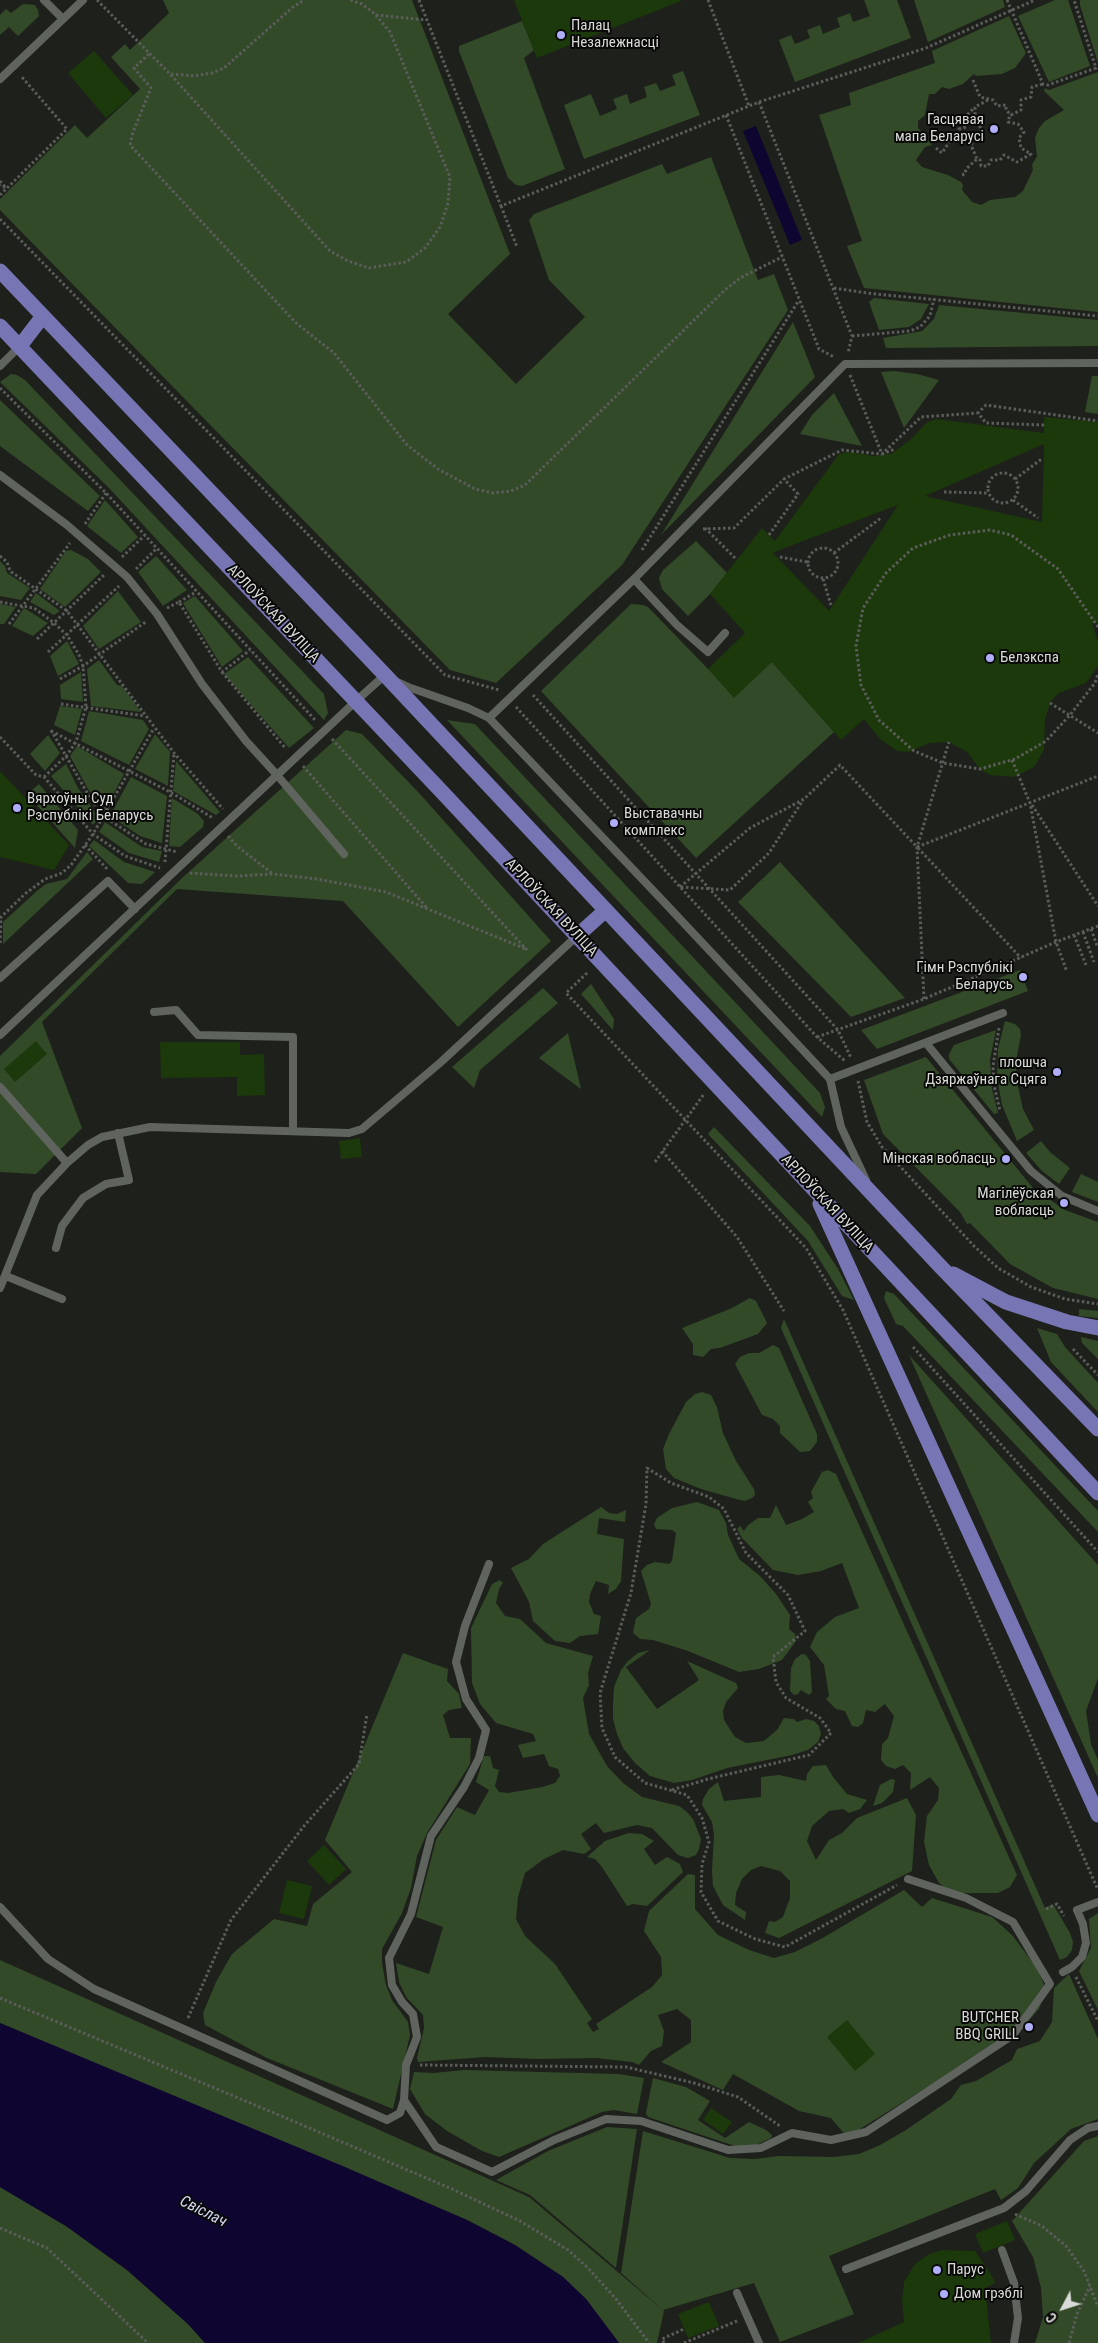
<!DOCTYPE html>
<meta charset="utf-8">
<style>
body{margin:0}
#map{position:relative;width:1098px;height:2343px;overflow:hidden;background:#1d201b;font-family:"Roboto Condensed",sans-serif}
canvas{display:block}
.north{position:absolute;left:1038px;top:2283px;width:50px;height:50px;-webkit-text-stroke:4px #080907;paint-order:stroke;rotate:230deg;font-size:14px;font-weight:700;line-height:20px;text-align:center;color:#d9dbd8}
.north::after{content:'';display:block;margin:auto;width:18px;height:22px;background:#d9dbd8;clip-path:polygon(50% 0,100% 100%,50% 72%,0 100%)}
</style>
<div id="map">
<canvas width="1098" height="2343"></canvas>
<div class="north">С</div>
</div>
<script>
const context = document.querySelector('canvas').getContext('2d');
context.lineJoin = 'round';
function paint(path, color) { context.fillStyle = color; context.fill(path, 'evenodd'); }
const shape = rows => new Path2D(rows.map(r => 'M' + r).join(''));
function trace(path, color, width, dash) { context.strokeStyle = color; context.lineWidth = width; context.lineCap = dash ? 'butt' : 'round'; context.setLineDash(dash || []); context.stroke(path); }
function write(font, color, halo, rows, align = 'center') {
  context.font = font + ' "Roboto Condensed",sans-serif'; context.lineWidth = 4; context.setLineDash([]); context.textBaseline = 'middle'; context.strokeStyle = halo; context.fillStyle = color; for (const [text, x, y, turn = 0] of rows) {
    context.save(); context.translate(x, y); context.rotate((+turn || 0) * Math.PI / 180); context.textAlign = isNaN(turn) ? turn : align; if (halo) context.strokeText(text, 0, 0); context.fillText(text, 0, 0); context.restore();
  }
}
paint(shape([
 [163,0,412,0,510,254,448,314,516,384,585,317,549,280,529,220,534,214,662,164,667,174,711,157,758,280,774,274,788,310,622,565,496,683,450,670,0,210,0,199,75,125,87,138,140,89,111,57,125,44,130,50,169,13],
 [864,0,897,0,911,38,795,82,779,40,791,35,795,44,810,38,807,30,820,25,823,34,840,27,837,18,850,13,853,22,870,16],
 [914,0,1003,0,1005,7,928,42],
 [1055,0,1068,0,1090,66,1049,82,1018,16],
 [1080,0,1098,0,1098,63,1080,5],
 [23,4,35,5,38,10,39,16,18,36,9,27,0,35,0,15,6,9,11,13],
 [1009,16,1026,53,1015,68,1002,74,976,76,974,74,963,84,949,89,942,87,935,94,929,94,925,115,918,121,918,128,932,145,925,147,916,160,922,167,948,175,961,182,963,185,962,190,972,202,981,205,990,200,1015,197,1023,191,1033,170,1032,165,1037,156,1035,138,1039,128,1045,121,1064,110,1044,91,1045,88,1049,90,1098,72,1098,312,864,288,847,246,862,241,819,115,851,105,849,93,935,63,932,51],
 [522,21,534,50,524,58,565,169,522,186,516,185,508,178,459,51,459,46],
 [683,71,700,115,584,159,564,105,591,94,600,116,617,109,613,99,627,94,630,104,647,97,644,87,656,83,660,91,676,85,672,75],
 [874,298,929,304,921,319,909,327,879,330,869,302],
 [939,305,1098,320,1098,346,886,348,883,338,922,331,934,319],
 [793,322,815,377,661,535],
 [894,371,917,374,939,380,904,428,881,372],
 [11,374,17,375,25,380,324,694,328,713,324,720,109,488,0,382],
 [1092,376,1098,376,1098,414,1085,412],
 [834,393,862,446,800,434,812,415],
 [0,400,100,496,88,511,0,446],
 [105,500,138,537,121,553,87,526],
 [696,541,727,573,710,594,688,616,662,589,659,578,663,570],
 [71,550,88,559,101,572,65,607,40,589,66,551],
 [156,556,187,590,163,606,138,572],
 [0,561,5,566,7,573,30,588,21,600,0,596],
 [118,591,141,622,99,649,83,626],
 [36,593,60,611,54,615,30,602],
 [195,596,243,651,222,667,183,603],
 [0,604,16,607,4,624,0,624],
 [631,604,643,605,648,607,708,669,772,662,834,732,696,858,541,691],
 [24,608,48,623,33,636,12,626],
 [67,641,79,664,58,676,50,656],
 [248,657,314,728,289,748,224,674],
 [99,660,117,685,122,686,141,712,91,706,87,669],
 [81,672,83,702,61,699,60,685],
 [60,706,82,709,75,735,54,725],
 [89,711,143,720,149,729,129,765,81,741],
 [447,720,475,724,820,1093,825,1107,822,1117],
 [346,730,362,734,420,794,551,941,458,1027,343,901,177,889,42,1022,82,1128,36,1174,0,1172,0,1056,181,879],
 [155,734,170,752,168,786,135,769],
 [48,735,60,753,45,771,30,754],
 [77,746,124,774,104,812,88,789,70,756],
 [176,761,220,812,216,815,173,791],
 [66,764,78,788,99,818,93,825,51,776],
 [131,777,167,796,162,843,140,836,110,816],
 [39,784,78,830,75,848,27,794],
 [172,798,198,814,204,821,203,827,180,847,169,846],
 [105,822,142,847,162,851,159,862,129,853,99,832],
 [94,840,124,862,155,872,142,884,128,883,89,846],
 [87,852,93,859,3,944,3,922,38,890,46,884,67,879],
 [780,862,905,998,851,1017,738,902],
 [1020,970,1028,991,877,1049,861,1030],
 [591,984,614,1019,613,1030,581,994],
 [543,988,558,1003,480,1070,474,1088,452,1067],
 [1005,1021,1015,1024,1020,1029,1021,1035,1016,1061,1017,1082,1023,1109,1034,1130,1017,1141,1002,1105,997,1078,998,1049],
 [996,1030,990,1060,992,1089,998,1113,994,1114,949,1059,949,1054,954,1045],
 [568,1033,581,1089,539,1058],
 [926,1057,1033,1188,1065,1210,1098,1222,1098,1299,1053,1288,1010,1264,970,1223,967,1224,960,1212,883,1134,864,1080],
 [714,1127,810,1226,838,1269,854,1300,842,1296,808,1241,708,1134],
 [1041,1141,1050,1152,1070,1168,1059,1184,1042,1171,1026,1153],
 [1081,1174,1098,1182,1098,1202,1072,1192],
 [886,1291,894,1294,1098,1511,1098,1532,903,1326,896,1324,884,1298],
 [750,1298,756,1301,767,1323,758,1334,720,1348,711,1349,703,1357,693,1355,693,1344,682,1328,732,1308],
 [1079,1309,1098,1311,1098,1318,1079,1316],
 [784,1319,1045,1908,1053,1904,1070,1933,1073,1942,1072,1950,1067,1957,1060,1960,781,1328],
 [1037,1328,1057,1334,1065,1347,1098,1383,1098,1412,1051,1362],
 [1081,1337,1098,1341,1098,1359,1082,1343],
 [773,1345,779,1348,817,1434,817,1442,810,1451,800,1452,780,1433,780,1426,773,1419,762,1415,735,1364,740,1357,749,1353,759,1353],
 [909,1355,1098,1565,1098,1678,1086,1711,1091,1744,1098,1760,1098,1778],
 [702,1392,711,1395,717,1407,723,1433,736,1461,754,1489,755,1495,752,1498,745,1501,736,1499,701,1489,674,1478,666,1469,663,1449,669,1434,686,1402,695,1394],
 [828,1470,836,1474,1017,1875,1010,1887,998,1893,953,1893,939,1883,929,1865,924,1842,927,1816,938,1800,939,1788,930,1777,910,1790,911,1773,903,1765,895,1769,886,1766,881,1760,882,1744,888,1738,894,1716,885,1704,875,1712,866,1710,863,1723,858,1727,852,1726,845,1711,836,1709,826,1699,829,1696,824,1665,810,1647,817,1632,835,1617,859,1608,842,1563,821,1571,798,1575,773,1570,742,1538,737,1529,740,1526,744,1531,748,1525,758,1518,770,1518,776,1505,786,1525,802,1519,814,1512,808,1502,813,1498,811,1492,822,1472],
 [697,1502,719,1510,726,1523,728,1535,739,1559,760,1576,776,1594,790,1615,789,1629,795,1634,796,1641,782,1660,759,1669,739,1672,688,1651,653,1640,640,1639,633,1633,636,1618,649,1609,651,1604,641,1571,647,1565,655,1562,669,1564,672,1561,676,1533,672,1530,656,1529,654,1524,657,1518,672,1508],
 [601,1507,609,1513,617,1514,626,1510,625,1522,599,1518,597,1534,624,1539,621,1581,616,1589,608,1594,609,1585,596,1581,590,1594,589,1602,594,1614,601,1616,598,1634,580,1636,570,1643,555,1641,533,1621,529,1602,511,1568,529,1559,543,1544],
 [500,1580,503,1583,499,1589,496,1603,505,1616,520,1619,546,1643,593,1656,588,1673,589,1685,583,1698,589,1734,607,1766,623,1783,642,1797,679,1806,687,1812,693,1819,701,1839,699,1849,696,1855,688,1858,678,1855,652,1828,637,1825,604,1833,596,1823,581,1834,591,1849,584,1854,563,1850,544,1859,525,1873,518,1897,516,1919,525,1936,555,1964,592,2019,587,2023,593,2032,599,2029,596,2024,652,1987,662,1975,661,1957,644,1931,649,1911,688,1874,695,1875,695,1909,718,1935,749,1950,774,1958,795,1952,821,1939,904,1890,922,1907,932,1898,992,1917,1012,1935,1038,1969,1046,1990,1039,2009,1021,2029,847,2137,831,2118,799,2111,733,2074,723,2090,661,2062,691,2042,691,2020,677,2009,658,2015,664,2031,662,2046,651,2051,639,2065,632,2062,596,2058,538,2059,485,2057,418,2062,417,2058,424,2028,423,2015,406,1997,399,1982,396,1963,429,1974,443,1927,416,1917,436,1840,457,1807,475,1815,489,1790,476,1782,484,1756,490,1756,493,1768,499,1770,495,1786,499,1792,508,1793,542,1787,555,1783,560,1776,558,1769,549,1766,544,1754,523,1758,518,1745,536,1741,533,1734,496,1723,480,1704,472,1683,471,1628,492,1584],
 [650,1650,626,1667,657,1709,699,1680,687,1661,736,1683,738,1688,726,1702,723,1711,724,1720,735,1737,746,1743,764,1741,777,1730,784,1718,794,1719,797,1722,806,1719,814,1721,819,1726,821,1734,818,1742,808,1750,792,1755,727,1768,692,1780,674,1783,650,1776,635,1763,623,1748,617,1734,613,1719,613,1704,614,1687,621,1670,628,1661,638,1653],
 [403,1653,448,1669,447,1681,459,1694,462,1708,449,1710,443,1715,450,1738,471,1738,470,1764,427,1833,417,1856,411,1888,402,1913,382,1949,382,1963,386,1985,392,2000,408,2022,410,2035,393,2109,267,2058,205,2025,203,2013,216,1982,232,1954,274,1919,307,1926,313,1904,352,1872,325,1840],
 [802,1654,806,1655,810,1661,812,1692,809,1695,801,1690,798,1694,794,1695,790,1691,791,1668,795,1659],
 [826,1765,833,1777,847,1794,867,1800,860,1809,849,1813,843,1809,829,1811,812,1826,807,1841,816,1860,829,1840,842,1833,857,1818,907,1798,916,1815,912,1871,779,1938,765,1933,769,1921,775,1922,783,1917,790,1898,790,1881,780,1871,761,1866,751,1870,742,1879,736,1893,735,1905,746,1912,745,1920,723,1905,713,1886,712,1871,714,1834,712,1822,702,1805,703,1799,709,1789,718,1782,724,1801,761,1797,761,1777,779,1775,806,1781,807,1774,813,1766],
 [891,1779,895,1780,893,1792,882,1803,873,1806,880,1785],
 [629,1833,642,1834,654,1841,644,1849,655,1865,667,1857,680,1864,683,1872,647,1906,633,1904,627,1906,602,1867,595,1859,587,1857,605,1841],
 [1098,1913,1098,2010,1079,1971,1091,1948,1089,1919],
 [0,1960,529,2197,664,2311,657,2343,619,2343,586,2299,563,2277,515,2245,467,2220,0,2023],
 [1069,1974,1098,2039,1098,2119,1071,2129,1034,2163,1018,2188,1001,2200,995,2189,829,2256,854,2314,780,2342,754,2283,663,2310,621,2273,643,2131,730,2158,755,2159,778,2156,834,2157,859,2154,880,2145,906,2130,951,2099,961,2085,976,2081,1012,2060,1017,2049,1040,2041,1052,2022,1054,1988],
 [464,2070,619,2074,644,2078,637,2114,614,2110,602,2112,499,2157,482,2151,447,2131,425,2114,410,2089,414,2072,433,2073],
 [653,2078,686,2087,710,2101,698,2120,725,2138,749,2122,766,2130,772,2135,771,2138,754,2146,735,2146,648,2117,646,2113],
 [607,2127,637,2129,616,2268,530,2195,496,2180,548,2151],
 [1098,2136,1098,2343,1035,2343,1043,2317,1041,2288,1033,2257,1012,2221,1084,2141],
 [0,2187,66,2226,127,2270,188,2324,205,2343,0,2343]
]), '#334a28');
paint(shape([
 [756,126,802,240,790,245,743,131],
 [0,2023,345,2167,467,2220,515,2245,563,2277,586,2299,619,2343,205,2343,188,2324,127,2270,66,2226,0,2187]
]), '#0e0630');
paint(shape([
 [514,0,681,0,681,1,537,58],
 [94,51,133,95,106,118,68,73],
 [1044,417,1098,422,1098,623,1092,623,1098,641,1098,666,1086,683,1059,693,1051,701,1045,719,1044,750,1034,767,1014,777,990,775,980,769,967,752,949,742,929,743,909,752,897,751,880,739,864,719,841,740,772,662,734,698,708,669,745,633,710,594,762,528,775,541,839,454,849,452,873,456,891,454,910,440,926,423,936,419,1044,433],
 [1044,444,1042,522,925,496],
 [898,505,829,611,773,553,782,549],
 [0,771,69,845,54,870,0,857],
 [36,1041,47,1054,15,1082,4,1069],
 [160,1042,240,1042,240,1055,264,1054,265,1095,237,1096,237,1077,161,1078],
 [360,1138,362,1157,341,1159,339,1141],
 [324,1845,346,1869,329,1885,307,1861],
 [287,1880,312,1886,304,1919,279,1913],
 [847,2020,875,2054,855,2071,827,2037],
 [711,2108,732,2122,723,2134,703,2120],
 [1007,2221,1015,2240,983,2253,975,2234],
 [943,2250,975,2251,990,2273,995,2283,985,2288,991,2343,858,2343,904,2322,902,2300,904,2282,915,2264,929,2254],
 [709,2302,719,2326,688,2338,678,2314]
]), '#1c390b');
trace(shape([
 [97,0,170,74,330,251,348,261,369,268,406,262,425,248,440,227,448,203,450,177,390,32,375,14,362,4,350,0],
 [419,0,501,206,759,102,926,48,1035,0],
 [708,0,749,106],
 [1007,0,1043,84,1048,85,1096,68,1074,0],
 [376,15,427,20],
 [149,54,134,68,151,88,133,132,130,145,296,323,334,353,407,445,438,469,475,489,493,493,511,491,525,485,726,289,740,278,782,257],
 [171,74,194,76,212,73,224,68,293,7,304,0],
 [973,80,980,97,993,100,997,106,1006,105,1006,110,1011,115,1021,110,1021,100,1031,97,1032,87,1043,84],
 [988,100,975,107,975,120,981,128,981,138,975,137,971,145,977,159,980,160,981,166,988,166,991,160,1000,160,1004,155,1017,162,1031,154,1021,148,1019,138,1024,132,1018,124,1008,122,1010,114],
 [759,102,852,336,848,353],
 [726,115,819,349,834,357],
 [936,148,942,153,950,141,958,141,963,136,959,129,966,127,968,114,975,107],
 [962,175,965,174,966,169,977,159],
 [0,181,6,188,0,185],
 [0,195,67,129,21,76],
 [501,206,517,247],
 [0,219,445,675,499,690],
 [834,288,867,293,1098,316],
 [852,336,910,331,920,327,930,316,934,299],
 [850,375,882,454,895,449],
 [0,388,106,493,316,721],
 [1044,425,986,423,978,413,986,405,1098,421],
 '988 488a15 15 0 1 1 30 0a15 15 0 1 1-30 0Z',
 [1015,479,1043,458],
 [944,492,988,493],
 [1013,500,1038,518],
 [85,524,106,493],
 [705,528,737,560],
 [703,529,734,528,784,479],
 [769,535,798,494,784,479,842,450,882,454,921,417,978,413],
 '808 563a15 15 0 1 1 30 0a15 15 0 1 1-30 0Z',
 [642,550,799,300],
 [834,553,881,518],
 [0,556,7,562,10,571,67,611,174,753,223,809],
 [122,557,145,535],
 [780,557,807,562],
 [136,569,157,548],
 [823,579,831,605],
 [0,602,34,608,54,623,67,635,79,655,83,666,86,707,76,742,67,755,44,777],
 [179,602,196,592],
 [167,608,179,602,222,672,250,650],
 [9,624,70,543],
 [1098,627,1058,569,1011,535,990,530,950,535,913,548,886,573,863,608,856,646,861,685,879,720,914,751,943,763,980,769,1015,759,1046,741,1070,715,1095,683,1098,674],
 [37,639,105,574],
 [48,652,119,586],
 [222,672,286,749],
 [60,679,83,666,147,621],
 [533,695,838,1030,851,1058],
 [1050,703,1098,733],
 [61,704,145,716],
 [516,707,817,1037,845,1061],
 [51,730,89,796,103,816,146,844,177,852],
 [51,731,170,792,213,818],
 [0,737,36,775,44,777,93,834,125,856,160,868],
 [332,739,527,950],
 [1012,760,1030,803,1056,942,1067,972],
 [303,766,427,908],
 [1032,805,1098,906],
 [228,836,238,847,273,874],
 [85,845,108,870],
 [918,848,1021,958],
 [165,862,174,754],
 [190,873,236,876,273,874,317,879,386,892,526,949],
 [680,887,750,828,804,799,840,765,917,847,1098,776],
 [681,887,730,890,769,853,803,800],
 [0,918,26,893,45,879,62,873,71,865,93,834,154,728],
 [1091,929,1098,948],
 [1083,932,1094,962],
 [1074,935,1086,965],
 [0,943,1,917],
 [587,973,566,993,806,1248,843,1310,1098,1890],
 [924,999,917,847,949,742],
 [999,1028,993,1066,994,1085,1000,1111],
 [817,1037,924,999,1056,942,1098,926],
 [858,1081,867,1122,882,1147,974,1246,998,1268,1031,1287,1065,1299,1098,1304],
 [662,1151,737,1237,784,1311],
 [655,1162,704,1094],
 [913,1347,1098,1552],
 [1073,1349,1098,1375],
 [672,1790,708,1779,809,1755,831,1733,820,1718,786,1698,776,1682,773,1657,805,1631,788,1595,746,1553,724,1509,709,1497,671,1483,647,1468,646,1504,631,1593,600,1693,602,1728,615,1757,645,1783,687,1795,702,1818,709,1842,702,1864,701,1892,718,1921,755,1939,785,1947,897,1885],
 [1046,1909,1057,1904,1064,1916],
 [1076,1977,1098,2021],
 [0,1998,286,2118,452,2189,520,2221,568,2250,588,2268,616,2299,649,2343],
 [188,2018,231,1920,304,1826,359,1764,367,1714],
 [420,2065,626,2067,694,2083,738,2097,780,2126],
 [1015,2214,1042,2226,1066,2246,1084,2271,1098,2307],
 [0,2228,47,2248,148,2343],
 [664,2343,662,2339,684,2329],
 [684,2343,737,2321],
 [1069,2343,1077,2314,1090,2286]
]), '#5a5d59', 3, [2.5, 2.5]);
trace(shape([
 [44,0,63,19],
 [0,79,83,0],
 [0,366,20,346],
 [0,475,67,525,127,577,157,614,202,684,246,741,277,775,344,854],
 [634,579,677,625,708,652,725,633],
 [397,682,408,687,468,708,489,718,664,902,830,1079,841,1127,866,1180],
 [489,718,634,579,845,364,1098,363],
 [0,978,108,881,135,909],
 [154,1012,176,1010,198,1035,293,1037,293,1131],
 [0,1035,356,701,385,675,387,676],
 [926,1043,1031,1171,1062,1196,1098,1211],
 [830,1079,1003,1013],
 [0,1087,67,1163],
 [56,1248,62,1226,83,1198,106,1184,129,1180,118,1133],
 [6,1276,62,1299],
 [0,1288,37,1195,67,1163,88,1145,102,1137,150,1127,349,1133,362,1129,441,1062,577,936],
 [489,1564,465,1626,456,1662,466,1699,486,1730,479,1758,464,1787,431,1836,411,1914,389,1958,392,1985,402,2002,413,2014,417,2037,406,2065,404,2100,436,2147,492,2172,554,2140,606,2119,641,2121,728,2150,761,2148,792,2133,831,2140,866,2132,1013,2035,1050,1984,1013,1922,966,1898,908,1879],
 [0,1907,48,1959,94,1989,387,2120,400,2113,404,2100],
 [1063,1972,1072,1967,1082,1957,1086,1943,1083,1924,1077,1910,1098,1902],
 [1002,2250,1014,2283,1018,2318,1014,2343],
 [846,2269,1004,2208,1026,2191,1070,2140,1088,2128,1098,2126],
 [737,2293,759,2343]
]), '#60645e', 8);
trace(shape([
 [0,271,385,675,940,1266,1098,1429],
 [0,326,443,793,1098,1493],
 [20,346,43,316],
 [577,936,606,910],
 [820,1204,1098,1815],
 [953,1274,1006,1302,1067,1322,1098,1328]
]), '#7775b3', 15);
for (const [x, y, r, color] of [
 [561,35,5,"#aeaefa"],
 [994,129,5,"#aeaefa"],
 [990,658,5,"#aeaefa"],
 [17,808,5,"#aeaefa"],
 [614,823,5,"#aeaefa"],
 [1023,977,5,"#aeaefa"],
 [1057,1072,5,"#aeaefa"],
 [1006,1159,5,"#aeaefa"],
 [1064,1203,5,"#aeaefa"],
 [1029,2027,5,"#aeaefa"],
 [937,2270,5,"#aeaefa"],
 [944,2294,5,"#aeaefa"]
]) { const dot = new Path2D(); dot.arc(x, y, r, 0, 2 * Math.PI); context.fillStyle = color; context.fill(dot); trace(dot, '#080907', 2); }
write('15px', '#d9dbd8', '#080907', [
 ["Палац",571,26],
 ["Незалежнасці",571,43],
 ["Гасцявая",984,120,"right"],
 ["мапа Беларусі",984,137,"right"],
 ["Белэкспа",1000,658],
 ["Вярхоўны Суд",27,799],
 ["Рэспублікі Беларусь",27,816],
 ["Выставачны",624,814],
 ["комплекс",624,831],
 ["Гімн Рэспублікі",1013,968,"right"],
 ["Беларусь",1013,985,"right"],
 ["плошча",1047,1063,"right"],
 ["Дзяржаўнага Сцяга",1047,1080,"right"],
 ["Мінская вобласць",996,1159,"right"],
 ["Магілёўская",1054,1194,"right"],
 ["вобласць",1054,1211,"right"],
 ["BUTCHER",1019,2018,"right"],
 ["BBQ GRILL",1019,2035,"right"],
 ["Парус",947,2270],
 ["Дом грэблі",954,2294]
], 'left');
write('15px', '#d9dbd8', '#080907', [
 ["АРЛОЎСКАЯ ВУЛІЦА",273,614,47],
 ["АРЛОЎСКАЯ ВУЛІЦА",551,908,47],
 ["АРЛОЎСКАЯ ВУЛІЦА",827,1204,47]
]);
write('italic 16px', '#d4d6f5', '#080907', [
 ["Свіслач",203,2212,27]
]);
</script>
